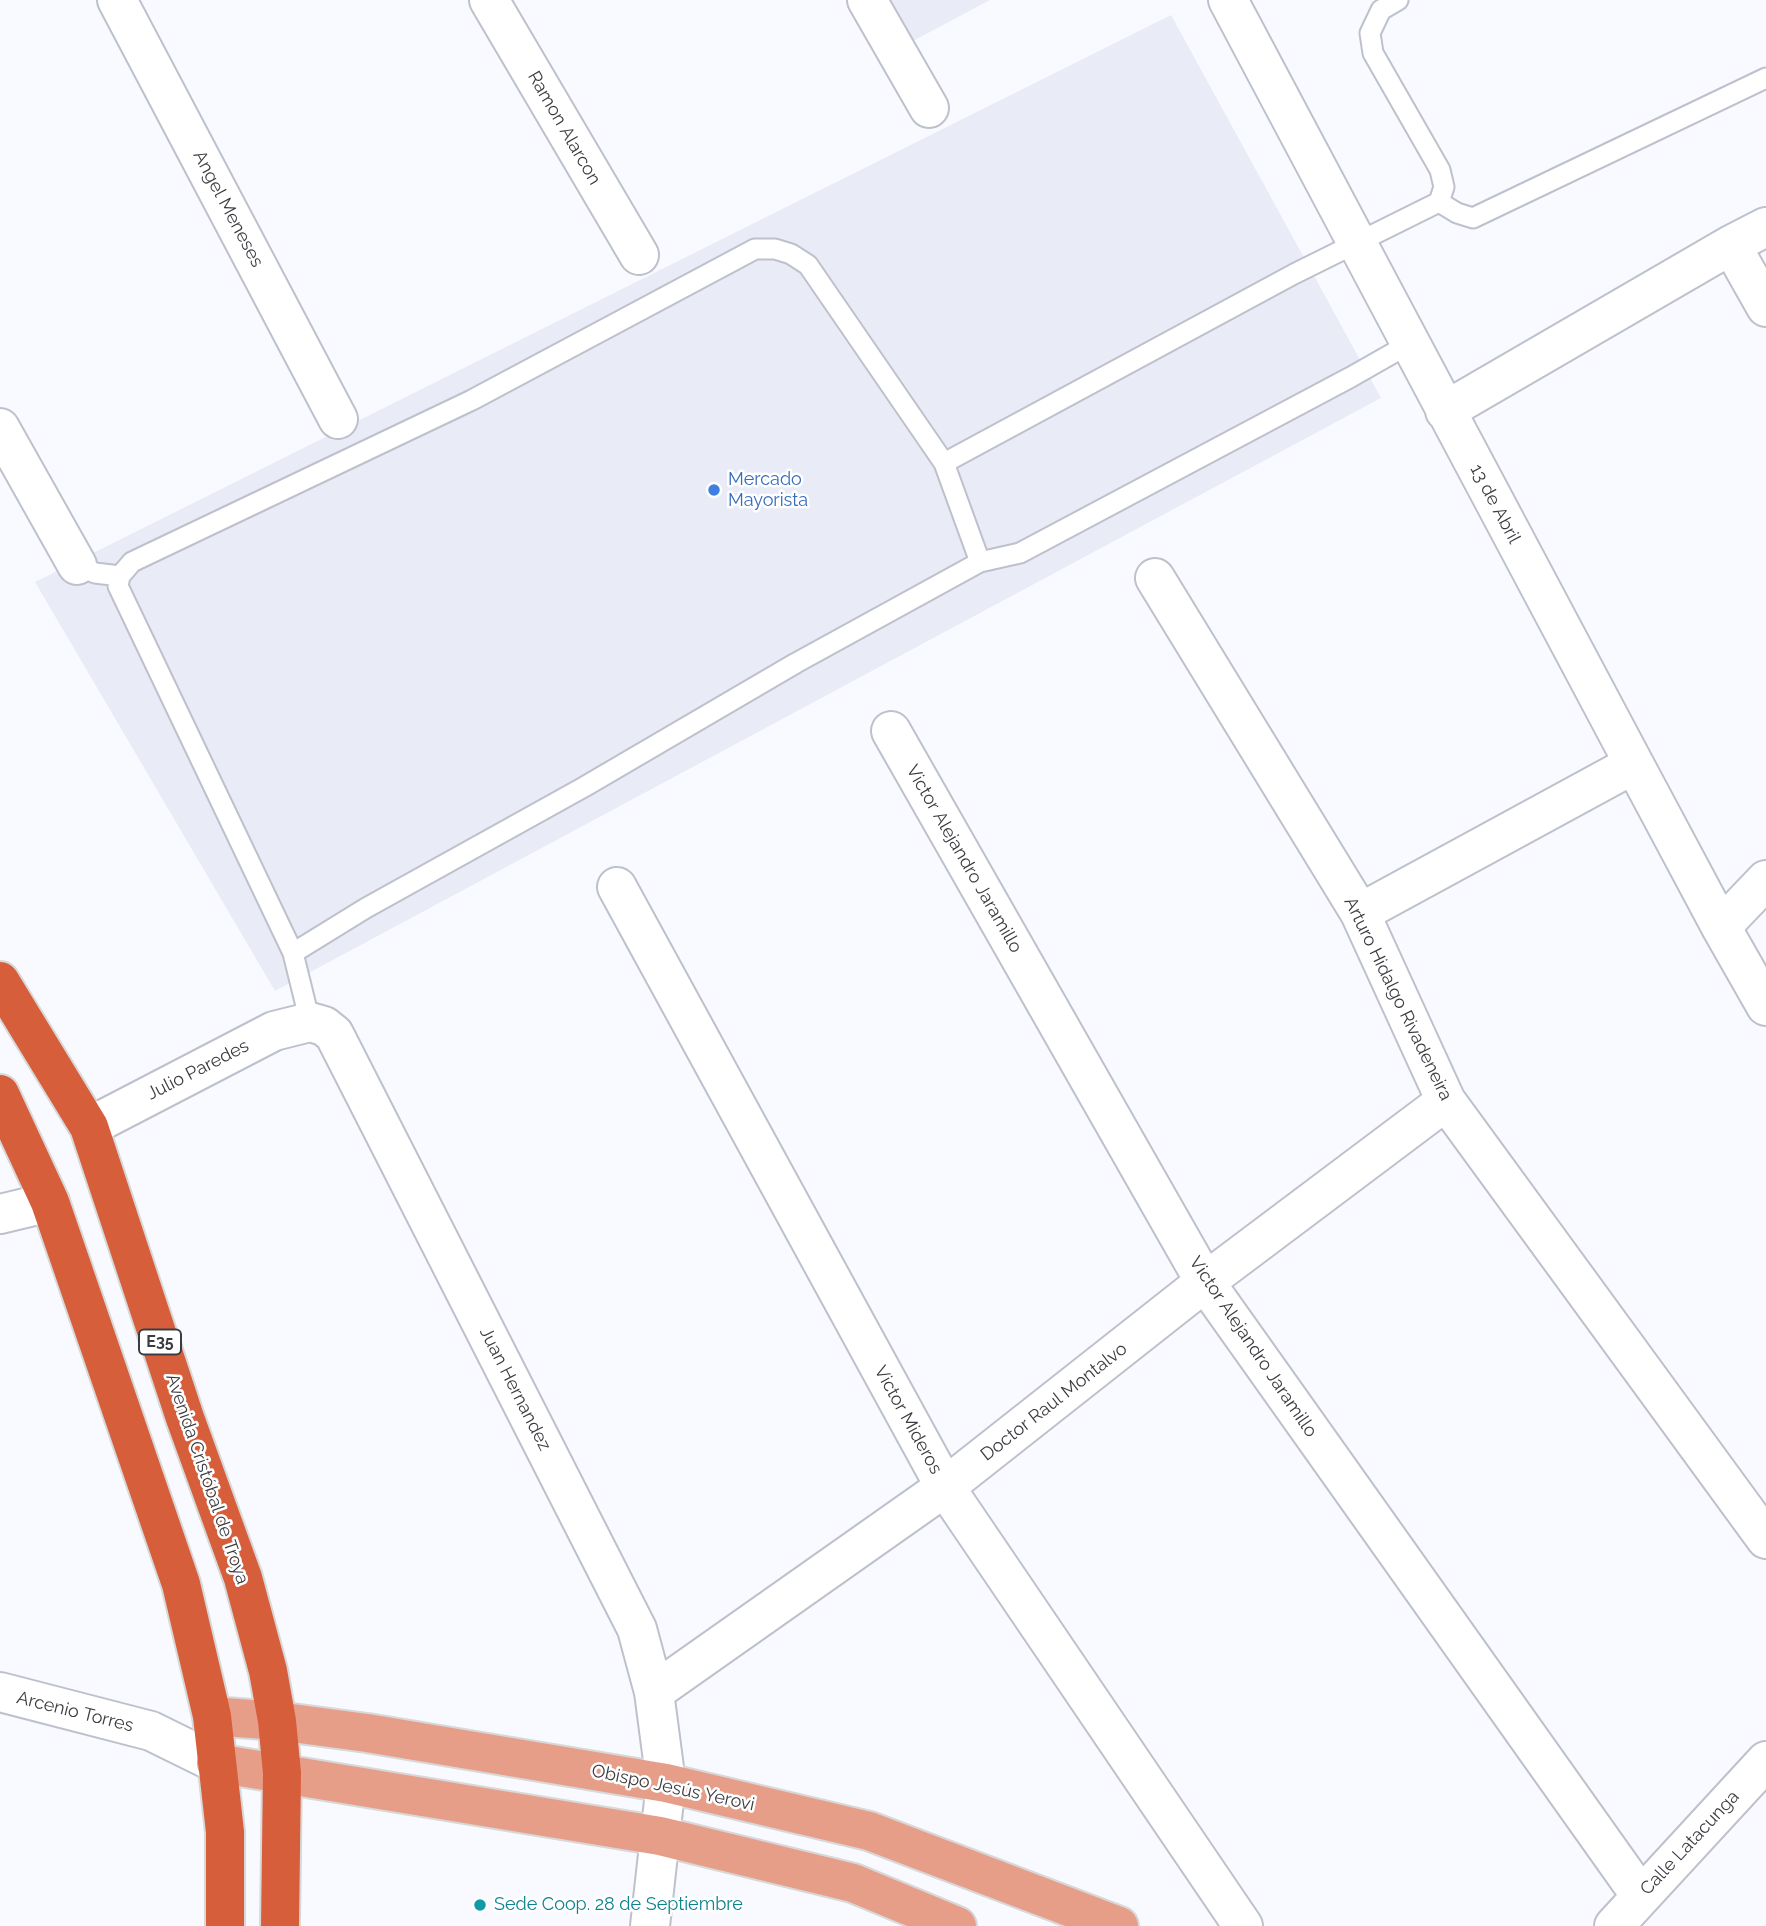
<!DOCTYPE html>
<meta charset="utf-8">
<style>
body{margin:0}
canvas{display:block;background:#f9faff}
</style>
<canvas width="1766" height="1926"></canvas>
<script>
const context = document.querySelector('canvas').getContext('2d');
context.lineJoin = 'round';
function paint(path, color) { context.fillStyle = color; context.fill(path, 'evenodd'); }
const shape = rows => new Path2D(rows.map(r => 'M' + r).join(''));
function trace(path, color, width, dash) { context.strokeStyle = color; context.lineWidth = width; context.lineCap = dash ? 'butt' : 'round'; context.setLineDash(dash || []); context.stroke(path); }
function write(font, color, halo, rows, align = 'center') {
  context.font = font + ' Raleway,sans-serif'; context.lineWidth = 5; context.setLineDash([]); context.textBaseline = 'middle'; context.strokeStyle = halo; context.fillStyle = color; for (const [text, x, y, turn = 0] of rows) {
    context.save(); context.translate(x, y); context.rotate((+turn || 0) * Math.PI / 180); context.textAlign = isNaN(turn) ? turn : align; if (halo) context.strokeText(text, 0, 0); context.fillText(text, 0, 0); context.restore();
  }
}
paint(shape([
 [867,0,990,0,896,50],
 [1171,15,1381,398,275,991,35,582]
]), '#e9ecf6');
const lane = shape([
 [1439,202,1457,213,1473,218,1766,78],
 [944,463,1294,274,1439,202,1444,187,1440,170,1373,53,1370,33,1381,10,1398,0],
 [77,565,95,573,120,576],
 [293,953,366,908,584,787,796,663,980,562,1020,553,1351,377,1409,344],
 [310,1022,293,953,118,586,120,576,132,562,472,400,755,249,775,249,791,254,808,265,944,463,980,562]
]);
const street = shape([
 [117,0,338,419],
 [489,0,639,255],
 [867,0,929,108],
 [1228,0,1634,764,1721,927,1766,1006],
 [1731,245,1766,307],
 [1445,411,1731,245,1766,227],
 [0,428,77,565],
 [1155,578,1360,913,1446,1101,1766,1539],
 [891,731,1205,1282,1641,1896],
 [617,887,945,1487,1243,1926],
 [1360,913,1634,764],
 [1721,927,1766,880],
 [89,1127,274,1031,310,1022,324,1026,334,1034,637,1629,654,1692,666,1783,650,1926],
 [0,1214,50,1202],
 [0,1692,151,1731,216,1763],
 [654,1692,945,1487,1205,1282,1446,1101],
 [1614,1926,1766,1761]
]);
const primary = shape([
 [212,1716,277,1721,367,1733,666,1783,869,1831,1119,1926],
 [216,1763,660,1836,853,1883,957,1926]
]);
const highway = shape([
 [0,981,89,1127,185,1418,243,1578,268,1671,277,1721,282,1773,280,1926],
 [0,1094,50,1202,181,1584,212,1716,225,1832,225,1926]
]);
trace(lane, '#bec1cc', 23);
trace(street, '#bec1cc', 42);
trace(primary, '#d8d8d9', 42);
trace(highway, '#d8d8d9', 42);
trace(lane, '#fff', 19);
trace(street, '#fff', 38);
trace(primary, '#e79e89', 38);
trace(highway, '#d75e3a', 38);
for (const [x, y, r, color] of [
 [714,490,7,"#3f7fe0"],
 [480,1905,7,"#0f9aa8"]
]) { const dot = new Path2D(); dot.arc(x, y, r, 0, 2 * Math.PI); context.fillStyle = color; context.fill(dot); trace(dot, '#fff', 2.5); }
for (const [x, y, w] of [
 [160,1342,42]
]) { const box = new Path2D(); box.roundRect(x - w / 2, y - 12.5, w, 25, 5); context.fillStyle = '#fff'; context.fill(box); trace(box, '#3b3c40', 2); }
write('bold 16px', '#3b3c40', null, [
 ["E35",160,1342]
]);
write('18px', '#3b3c40', '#fff', [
 ["Ramon Alarcon",564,128,60],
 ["Angel Meneses",228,209,62],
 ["13 de Abril",1495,504,62],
 ["Victor Alejandro Jaramillo",964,859,60],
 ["Arturo Hidalgo Rivadeneira",1398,999,64],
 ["Julio Paredes",198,1070,-27],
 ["Victor Alejandro Jaramillo",1253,1347,56],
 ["Juan Hernandez",515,1389,63],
 ["Doctor Raul Montalvo",1054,1402,-38],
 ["Victor Mideros",908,1420,61],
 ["Avenida Cristóbal de Troya",207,1479,71],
 ["Arcenio Torres",75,1712,14],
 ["Obispo Jesús Yerovi",673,1788,12],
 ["Calle Latacunga",1690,1843,-47]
]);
write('18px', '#366cbe', '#fff', [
 ["Mercado",728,480],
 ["Mayorista",728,501]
], 'left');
write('18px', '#0d838f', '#fff', [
 ["Sede Coop. 28 de Septiembre",494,1905]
], 'left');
</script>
